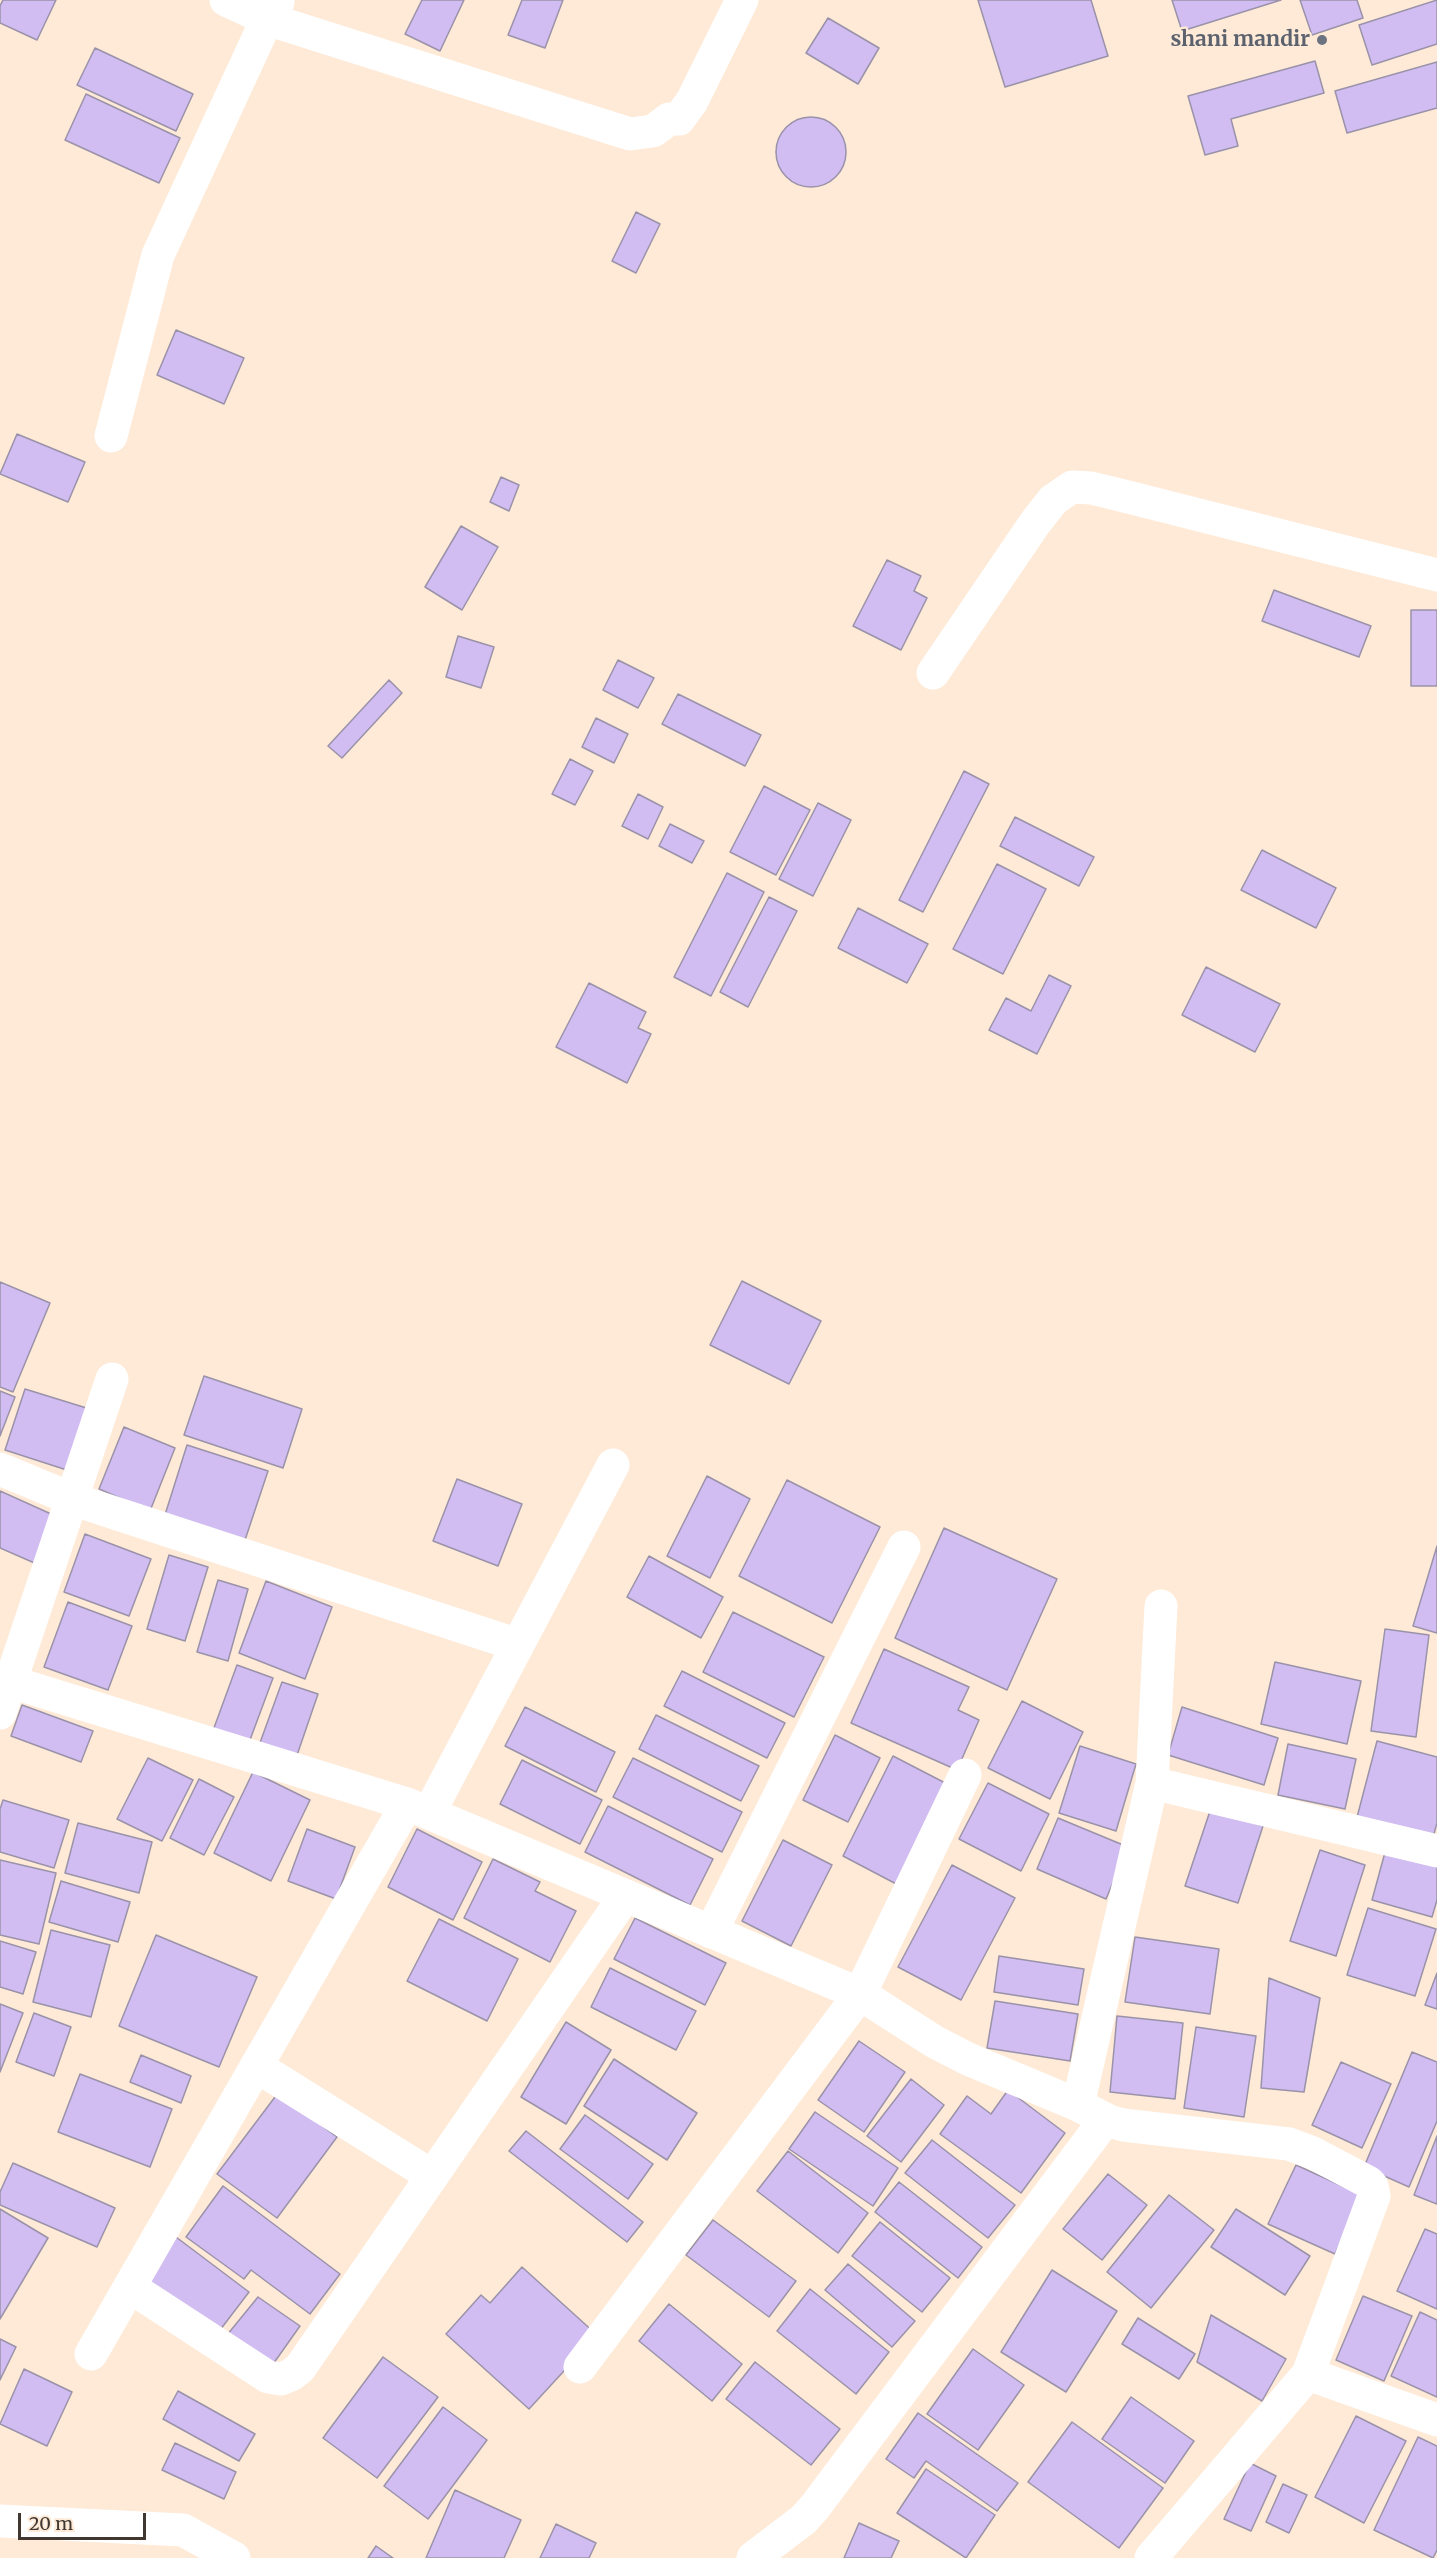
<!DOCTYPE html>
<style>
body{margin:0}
#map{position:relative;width:1437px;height:2558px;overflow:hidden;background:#feead7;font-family:Merriweather,serif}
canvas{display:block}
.scale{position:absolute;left:18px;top:2513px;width:128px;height:27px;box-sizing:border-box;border:3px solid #3f3730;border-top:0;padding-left:8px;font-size:18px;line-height:21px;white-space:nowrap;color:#3f3730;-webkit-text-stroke:4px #feead7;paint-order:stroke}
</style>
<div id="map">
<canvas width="1437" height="2558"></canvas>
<div class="scale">20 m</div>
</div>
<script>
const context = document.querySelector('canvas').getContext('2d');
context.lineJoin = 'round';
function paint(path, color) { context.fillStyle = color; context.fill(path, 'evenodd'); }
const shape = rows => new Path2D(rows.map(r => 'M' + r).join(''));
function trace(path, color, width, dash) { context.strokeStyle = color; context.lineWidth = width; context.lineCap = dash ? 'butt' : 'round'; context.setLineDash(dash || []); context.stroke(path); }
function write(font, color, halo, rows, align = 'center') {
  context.font = font + ' Merriweather,serif'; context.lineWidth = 4.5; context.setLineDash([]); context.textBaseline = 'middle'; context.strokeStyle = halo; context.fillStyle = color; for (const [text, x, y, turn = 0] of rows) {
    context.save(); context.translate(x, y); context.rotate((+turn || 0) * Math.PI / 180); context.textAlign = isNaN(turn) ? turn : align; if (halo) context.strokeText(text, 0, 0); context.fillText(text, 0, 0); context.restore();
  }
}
const building = shape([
 [3,0,56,0,37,40,0,23,0,6,3,0],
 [422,0,464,0,440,51,405,34,422,0],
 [522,0,563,0,545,48,508,35,522,0],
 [978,0,1091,0,1108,56,1005,87,978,0],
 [1172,0,1281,0,1182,31,1172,0],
 [1300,0,1357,0,1363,18,1312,35,1300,0],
 [1437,0,1437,44,1372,65,1359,25,1437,0],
 [828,18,879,48,858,84,806,53,828,18],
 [95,48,193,94,176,131,77,85,95,48],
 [1315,61,1324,93,1231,119,1238,146,1205,155,1188,96,1315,61],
 [1437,62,1437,108,1347,133,1335,91,1437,62],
 [86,94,180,138,159,183,65,140,86,94],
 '776 152a35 35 0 1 1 70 0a35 35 0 1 1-70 0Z',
 [636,212,660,224,636,273,612,261,636,212],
 [176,330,244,358,224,404,157,375,176,330],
 [17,434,85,462,68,502,0,474,17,434],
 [501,477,519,485,509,511,490,502,501,477],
 [461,526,498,547,462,610,425,587,461,526],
 [887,560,921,576,914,591,927,598,901,650,853,626,887,560],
 [1274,590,1371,626,1359,657,1262,621,1274,590],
 [1411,610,1437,610,1437,686,1411,686,1411,610],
 [458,636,494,647,481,688,446,677,458,636],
 [618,660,654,678,638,708,603,690,618,660],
 [389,680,402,693,342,758,328,746,389,680],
 [678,694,761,735,745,766,662,724,678,694],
 [596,718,628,734,614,763,582,747,596,718],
 [570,759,593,771,575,805,552,794,570,759],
 [964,771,989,784,923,912,899,900,964,771],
 [764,786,810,810,776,875,730,852,764,786],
 [638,794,663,807,648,839,622,826,638,794],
 [818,803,851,820,813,896,779,879,818,803],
 [1015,817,1094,857,1079,886,1000,846,1015,817],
 [670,824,704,841,692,863,659,846,670,824],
 [1262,850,1336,888,1316,928,1241,890,1262,850],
 [997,864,1046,889,1003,974,953,949,997,864],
 [727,873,764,892,711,996,674,977,727,873],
 [769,897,797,911,748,1007,720,992,769,897],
 [858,908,928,944,907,983,838,948,858,908],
 [1206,967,1280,1004,1255,1052,1182,1015,1206,967],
 [1049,975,1071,986,1037,1054,989,1030,1006,998,1031,1011,1049,975],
 [589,983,646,1012,638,1028,651,1034,627,1083,556,1047,589,983],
 [742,1281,821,1321,789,1384,710,1345,742,1281],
 [0,1282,50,1303,13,1392,0,1387,0,1282],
 [204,1376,302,1409,283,1468,184,1435,204,1376],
 [25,1389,93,1410,73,1472,5,1450,25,1389],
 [0,1391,15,1397,0,1436,0,1391],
 [124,1427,175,1448,150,1511,99,1489,124,1427],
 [187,1445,268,1471,244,1543,164,1518,187,1445],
 [707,1476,750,1499,710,1578,667,1556,707,1476],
 [457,1479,522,1504,498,1566,433,1541,457,1479],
 [787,1480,880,1527,832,1623,739,1576,787,1480],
 [0,1491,60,1518,39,1565,0,1548,0,1491],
 [944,1528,1057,1579,1007,1690,895,1638,944,1528],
 [85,1534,151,1559,129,1616,64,1592,85,1534],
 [1437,1546,1437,1633,1413,1626,1437,1546],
 [169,1555,208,1567,185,1641,147,1629,169,1555],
 [649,1556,723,1597,701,1638,627,1597,649,1556],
 [218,1580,248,1589,228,1661,197,1652,218,1580],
 [266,1581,332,1607,305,1679,239,1653,266,1581],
 [68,1602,132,1626,108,1690,44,1667,68,1602],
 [733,1612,824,1657,794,1717,703,1672,733,1612],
 [1385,1629,1429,1635,1416,1737,1371,1731,1385,1629],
 [884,1649,969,1687,958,1710,979,1720,957,1770,851,1723,884,1649],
 [1275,1662,1361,1681,1347,1744,1261,1724,1275,1662],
 [237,1665,273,1678,247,1748,211,1736,237,1665],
 [682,1671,785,1723,767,1758,664,1706,682,1671],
 [282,1682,318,1694,294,1764,257,1751,282,1682],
 [1022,1701,1083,1732,1050,1799,988,1768,1022,1701],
 [22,1705,93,1731,81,1762,11,1736,22,1705],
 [525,1707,615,1752,596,1792,505,1746,525,1707],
 [1182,1707,1278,1738,1264,1785,1168,1755,1182,1707],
 [656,1715,759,1766,741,1801,639,1749,656,1715],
 [835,1735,880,1758,848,1822,803,1800,835,1735],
 [1377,1741,1437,1757,1437,1823,1432,1841,1356,1821,1377,1741],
 [1288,1744,1356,1759,1345,1809,1278,1795,1288,1744],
 [1080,1746,1136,1764,1116,1831,1059,1813,1080,1746],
 [893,1756,953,1787,902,1887,843,1856,893,1756],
 [148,1758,193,1780,162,1841,117,1819,148,1758],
 [633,1758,742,1812,722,1852,613,1797,633,1758],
 [522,1760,602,1800,580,1844,500,1804,522,1760],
 [253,1772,310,1800,271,1881,214,1853,253,1772],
 [199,1779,234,1797,204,1855,170,1838,199,1779],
 [988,1783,1049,1814,1021,1871,959,1839,988,1783],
 [3,1800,69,1820,54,1868,0,1852,0,1809,3,1800],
 [608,1806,713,1859,690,1905,585,1852,608,1806],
 [1211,1808,1263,1826,1238,1903,1185,1886,1211,1808],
 [1058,1818,1128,1847,1106,1899,1037,1869,1058,1818],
 [78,1823,152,1842,139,1893,65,1873,78,1823],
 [307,1829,355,1847,336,1899,288,1881,307,1829],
 [417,1829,482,1862,453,1920,388,1887,417,1829],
 [783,1840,832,1865,791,1946,742,1921,783,1840],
 [1387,1845,1437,1859,1437,1900,1432,1917,1372,1900,1387,1845],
 [1320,1850,1365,1865,1336,1956,1290,1941,1320,1850],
 [493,1859,540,1882,535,1891,576,1911,550,1962,464,1918,493,1859],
 [0,1860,56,1873,39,1944,0,1935,0,1860],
 [952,1865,1015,1898,961,2000,898,1967,952,1865],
 [61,1881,130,1902,118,1942,49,1922,61,1881],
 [1368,1908,1436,1929,1415,1996,1347,1975,1368,1908],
 [635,1918,726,1963,705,2005,614,1959,635,1918],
 [439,1919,518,1959,487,2021,407,1981,439,1919],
 [51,1930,110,1945,91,2017,33,2002,51,1930],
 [156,1935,257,1977,219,2067,119,2026,156,1935],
 [1135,1937,1219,1949,1210,2014,1125,2002,1135,1937],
 [0,1941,36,1952,23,1994,0,1987,0,1941],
 [999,1956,1084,1969,1078,2005,994,1992,999,1956],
 [610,1968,696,2011,676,2050,591,2007,610,1968],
 [1437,1973,1437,2009,1425,2005,1437,1973],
 [1269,1978,1320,1998,1304,2092,1261,2088,1269,1978],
 [995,2001,1078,2014,1070,2061,987,2048,995,2001],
 [0,2004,23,2013,0,2072,0,2004],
 [34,2013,71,2027,54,2076,16,2062,34,2013],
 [1117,2016,1183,2023,1175,2099,1110,2092,1117,2016],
 [566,2022,611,2050,566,2124,521,2097,566,2022],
 [1196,2027,1256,2036,1244,2117,1184,2108,1196,2027],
 [859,2041,905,2072,864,2132,818,2100,859,2041],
 [1412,2052,1437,2062,1437,2121,1409,2187,1364,2167,1412,2052],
 [141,2055,191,2076,181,2103,130,2082,141,2055],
 [614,2059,697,2113,667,2160,584,2106,614,2059],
 [1341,2062,1391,2084,1362,2148,1312,2125,1341,2062],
 [80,2074,172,2109,150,2167,58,2132,80,2074],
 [911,2079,944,2105,901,2162,867,2136,911,2079],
 [1008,2090,1065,2133,1021,2193,940,2134,967,2096,991,2114,1008,2090],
 [278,2093,337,2137,277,2218,217,2174,278,2093],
 [815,2112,898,2168,873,2206,789,2149,815,2112],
 [585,2115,653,2164,628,2199,560,2149,585,2115],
 [526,2131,643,2222,627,2242,509,2151,526,2131],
 [1437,2136,1437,2204,1414,2195,1437,2136],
 [932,2140,1015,2205,988,2238,905,2173,932,2140],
 [788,2151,868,2213,838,2253,757,2191,788,2151],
 [13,2163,115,2208,97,2247,0,2205,0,2192,13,2163],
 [1296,2165,1362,2195,1335,2254,1268,2224,1296,2165],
 [1108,2174,1147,2205,1102,2260,1063,2229,1108,2174],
 [899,2182,982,2247,958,2278,875,2212,899,2182],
 [223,2186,340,2274,310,2314,251,2270,244,2279,186,2237,223,2186],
 [1169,2195,1214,2230,1151,2308,1107,2272,1169,2195],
 [0,2209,48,2238,0,2319,0,2209],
 [1236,2209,1310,2256,1285,2295,1211,2247,1236,2209],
 [713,2220,796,2281,769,2317,686,2255,713,2220],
 [880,2222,950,2278,922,2312,852,2256,880,2222],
 [1425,2229,1437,2234,1437,2309,1397,2291,1425,2229],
 [176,2237,249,2292,217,2334,144,2280,176,2237],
 [848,2264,915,2321,892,2347,825,2290,848,2264],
 [522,2267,597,2335,529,2409,446,2334,481,2295,490,2303,522,2267],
 [1052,2270,1117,2311,1066,2392,1001,2352,1052,2270],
 [810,2289,889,2352,856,2394,777,2331,810,2289],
 [1363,2296,1412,2316,1384,2381,1336,2360,1363,2296],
 [258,2297,300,2326,271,2367,227,2335,258,2297],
 [669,2304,742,2364,712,2401,639,2341,669,2304],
 [1420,2312,1437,2320,1437,2397,1391,2376,1420,2312],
 [1211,2315,1286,2359,1262,2401,1197,2362,1211,2315],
 [1138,2318,1195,2354,1179,2379,1122,2344,1138,2318],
 [0,2339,16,2347,0,2380,0,2339],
 [973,2349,1024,2385,978,2450,927,2414,973,2349],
 [383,2357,438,2397,377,2478,323,2438,383,2357],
 [755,2362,840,2429,811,2465,726,2399,755,2362],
 [24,2369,72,2392,47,2446,0,2424,24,2369],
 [178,2391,255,2434,239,2461,163,2419,178,2391],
 [1131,2397,1194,2441,1165,2483,1102,2439,1131,2397],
 [443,2407,487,2440,428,2519,384,2486,443,2407],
 [918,2413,1018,2483,997,2511,926,2461,914,2478,886,2459,918,2413],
 [1356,2416,1406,2441,1364,2523,1315,2497,1356,2416],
 [1072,2422,1163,2488,1119,2548,1028,2482,1072,2422],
 [1418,2437,1437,2446,1437,2550,1433,2558,1374,2530,1418,2437],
 [175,2443,236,2472,224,2499,162,2470,175,2443],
 [1250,2463,1276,2476,1251,2531,1224,2519,1250,2463],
 [926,2469,995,2515,966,2558,897,2513,926,2469],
 [1283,2484,1307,2495,1289,2533,1266,2522,1283,2484],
 [455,2490,521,2520,504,2558,426,2558,455,2490],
 [859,2523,899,2541,891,2558,844,2558,859,2523],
 [556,2524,596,2543,589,2558,540,2558,556,2524],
 [376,2546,393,2558,368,2558,376,2546]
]);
paint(building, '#d1bdf2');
trace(building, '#9a92a9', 1.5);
trace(shape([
 [226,0,267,19,630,134,653,131,669,119,679,119,692,101,742,0],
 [111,436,158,255,267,19,278,2],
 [933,673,1035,523,1053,500,1072,487,1091,488,1116,494,1437,575],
 [0,1469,72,1499,518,1645],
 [11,1682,407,1804,860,1994,935,2042,968,2059,1078,2105,1109,2121,1123,2125,1289,2144,1313,2153,1368,2182,1372,2186,1374,2196,1308,2374,1151,2558],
 [0,1713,112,1379],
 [1152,1783,1437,1851],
 [429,1813,613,1465],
 [711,1932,904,1547],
 [256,2066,432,2176],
 [1078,2105,1152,1783,1161,1606],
 [130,2287,268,2377,281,2379,291,2375,300,2368,625,1896],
 [91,2354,407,1804],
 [580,2367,860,1994,965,1775],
 [1308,2374,1437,2420],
 [0,2521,183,2530,234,2558],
 [753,2558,803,2520,814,2508,1105,2120]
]), '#fff', 33);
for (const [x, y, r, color] of [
 [1322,40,6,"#6b7280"]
]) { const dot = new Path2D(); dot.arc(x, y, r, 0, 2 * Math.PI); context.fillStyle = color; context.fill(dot); trace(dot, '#feead7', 2); }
write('bold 21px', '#5b616d', '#feead7', [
 ["shani mandir",1310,40]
], 'right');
</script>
